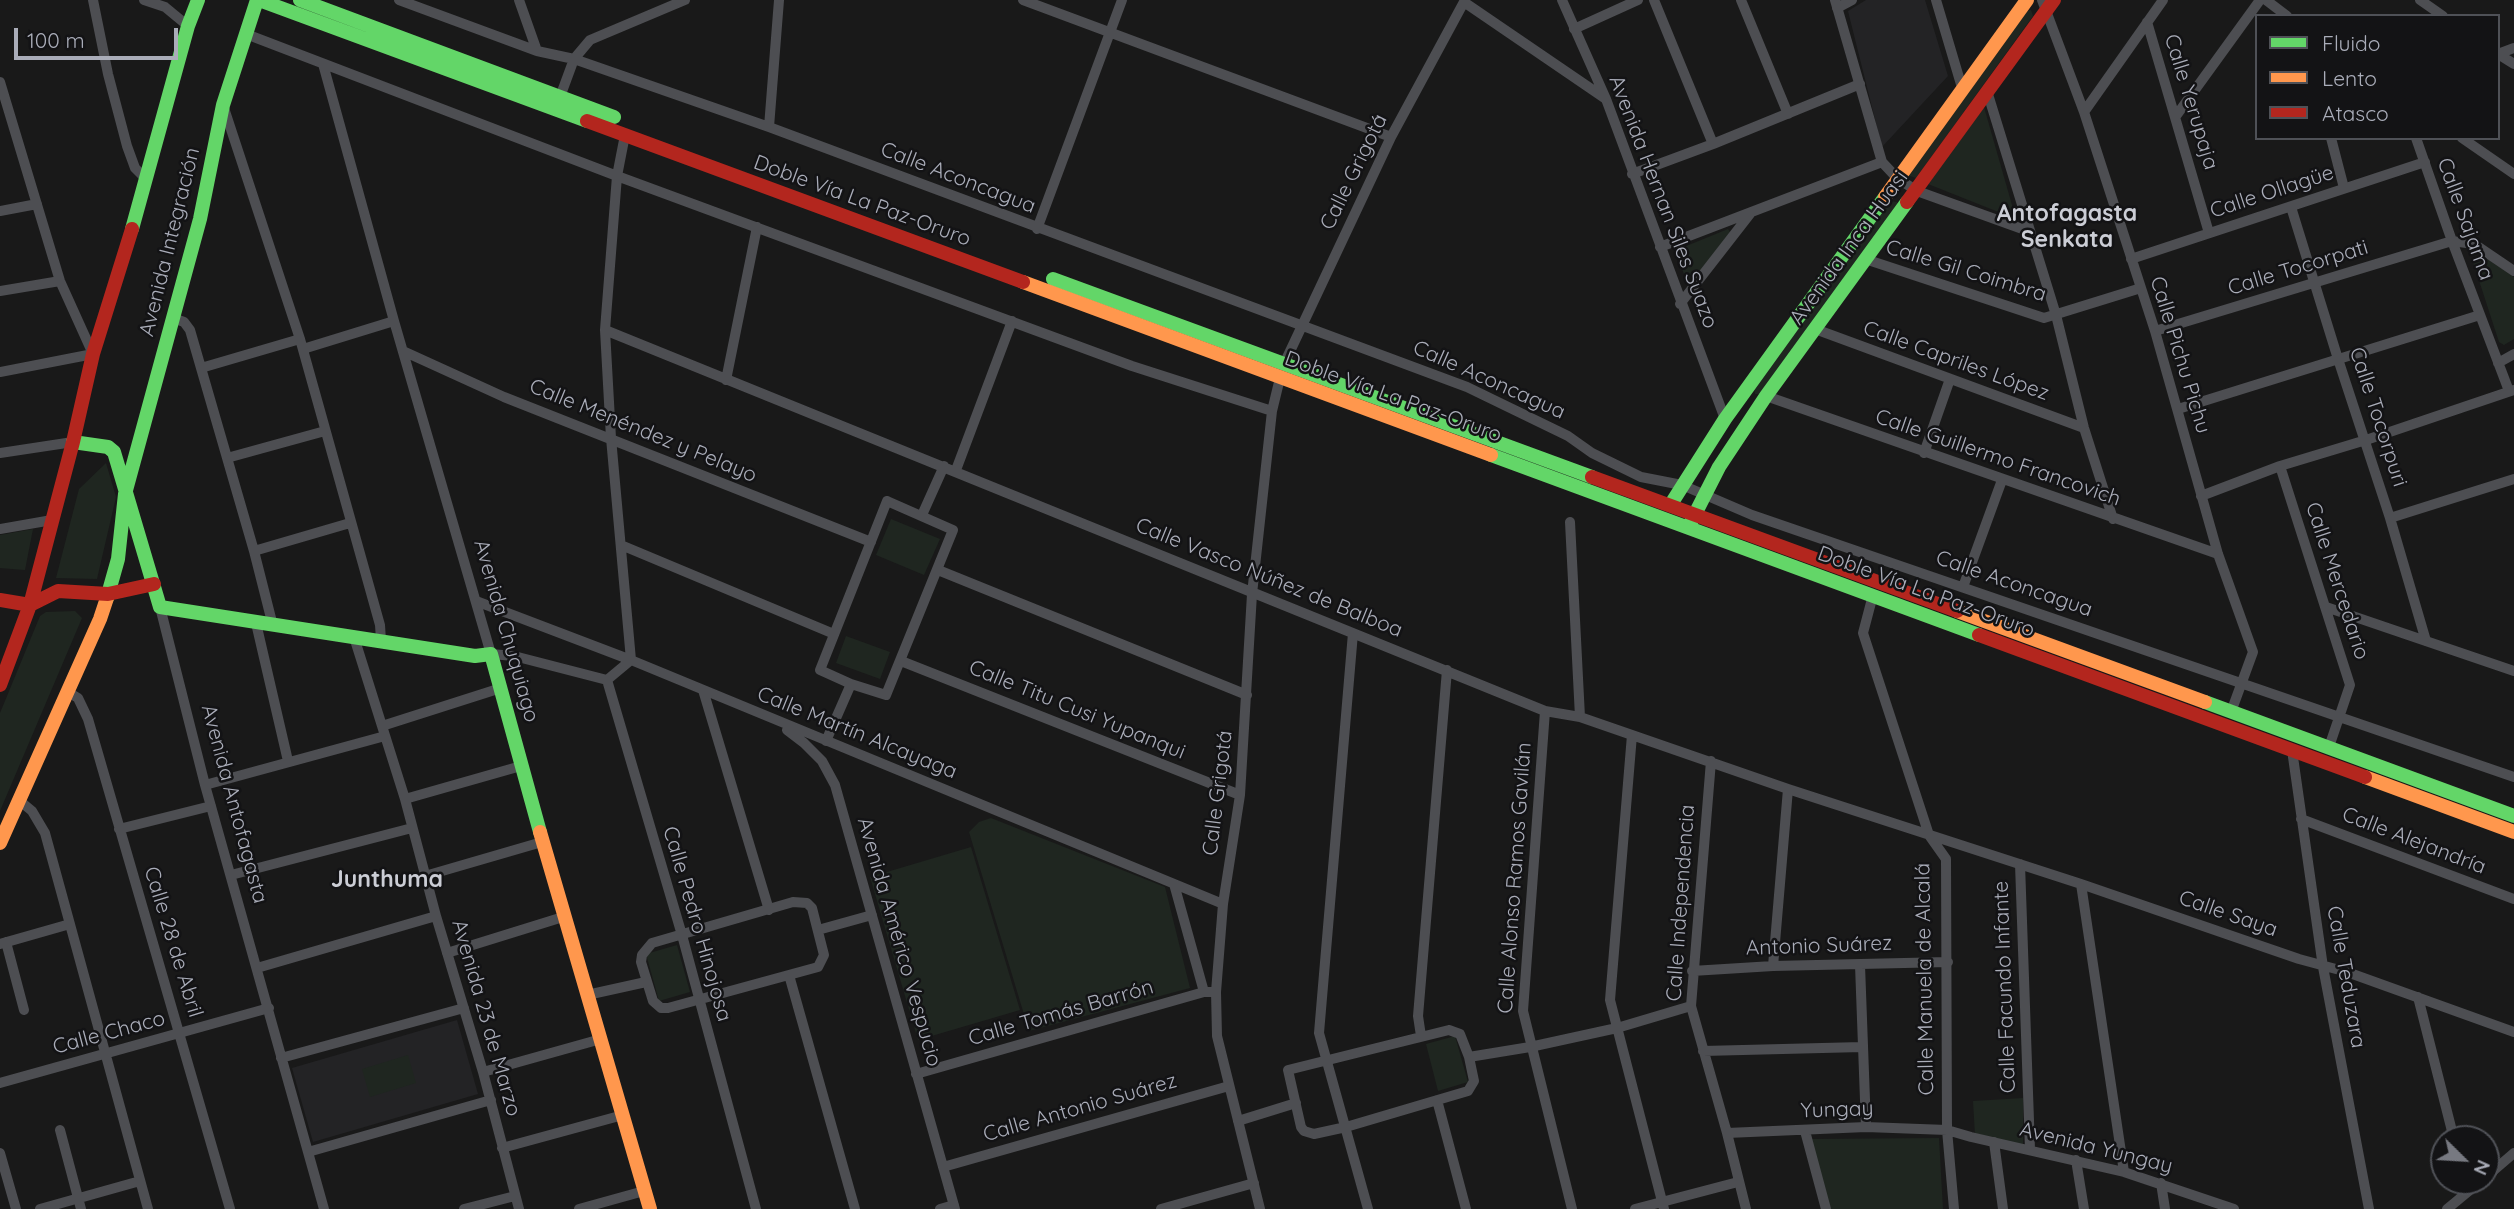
<!DOCTYPE html>
<meta charset="utf-8">
<style>
body{margin:0}
#map{position:relative;width:2514px;height:1209px;overflow:hidden;background:#191919;font-family:Quicksand,sans-serif}
canvas{display:block}
.legend{position:absolute;left:2255px;top:14px;width:245px;height:126px;box-sizing:border-box;background:#131315;border:2px solid #4f5157;margin:0;padding:9px 12px;list-style:none;font-size:21px;color:#aaadb9}
.legend li{display:flex;align-items:center;gap:14px;height:35px}
.legend b{width:35px;border:2px solid #4f5157}
.north{position:absolute;left:2430px;top:1125px;width:70px;height:70px;box-sizing:border-box;background:#131315;border:2px solid #4f5157;border-radius:50%;rotate:114deg;font-size:19px;font-weight:700;line-height:28px;text-align:center;color:#aaadb9}
.north::after{content:'';display:block;margin:auto;width:24px;height:32px;background:#777981;clip-path:polygon(50% 0,100% 100%,50% 72%,0 100%)}
.scale{position:absolute;left:14px;top:28px;width:164px;height:32px;box-sizing:border-box;border:4px solid #aaadb9;border-top:0;padding-left:9px;font-size:21px;line-height:24px;white-space:nowrap;color:#aaadb9;-webkit-text-stroke:5px #131315;paint-order:stroke}
</style>
<div id="map">
<canvas width="2514" height="1209"></canvas>
<ul class="legend">
<li><b style="height:9px;background:#63d668"></b>Fluido</li>
<li><b style="height:9px;background:#ff974d"></b>Lento</li>
<li><b style="height:9px;background:#b3261e"></b>Atasco</li>
</ul>
<div class="north">N</div>
<div class="scale">100 m</div>
</div>
<script>
const context = document.querySelector('canvas').getContext('2d');
context.lineJoin = 'round';
function paint(path, color) { context.fillStyle = color; context.fill(path, 'evenodd'); }
const shape = rows => new Path2D(rows.map(r => 'M' + r).join(''));
function trace(path, color, width, dash) { context.strokeStyle = color; context.lineWidth = width; context.lineCap = dash ? 'butt' : 'round'; context.setLineDash(dash || []); context.stroke(path); }
function write(font, color, halo, rows, align = 'center') {
  context.font = font + ' Quicksand,sans-serif'; context.lineWidth = 5; context.setLineDash([]); context.textBaseline = 'middle'; context.strokeStyle = halo; context.fillStyle = color; for (const [text, x, y, turn = 0] of rows) {
    context.save(); context.translate(x, y); context.rotate((+turn || 0) * Math.PI / 180); context.textAlign = isNaN(turn) ? turn : align; if (halo) context.strokeText(text, 0, 0); context.fillText(text, 0, 0); context.restore();
  }
}
paint(shape([
 [1866,0,1925,0,1948,76,1882,147,1848,11],
 [457,1020,478,1094,313,1142,292,1068]
]), '#232325');
paint(shape([
 [2031,10,2033,16,1916,178,1910,176,1910,173,2027,11],
 [1984,107,2016,219,1928,184],
 [1889,201,1897,202,1897,208,1760,394,1755,394,1754,389],
 [1728,229,1731,233,1693,283,1688,285,1677,255,1679,249],
 [2483,256,2514,277,2514,339,2504,345,2499,342,2473,262,2477,257],
 [106,463,116,497,97,579,56,578,79,489],
 [891,519,940,539,924,575,876,555],
 [33,529,25,570,0,568,0,535],
 [75,611,82,618,0,811,0,713,40,616,46,612],
 [846,636,890,652,880,679,836,663],
 [991,818,1165,887,1190,988,1029,1031,969,832,979,822],
 [971,847,1020,1010,918,1040,870,877],
 [677,945,690,992,659,1001,646,954],
 [1455,1036,1468,1082,1438,1091,1426,1044],
 [408,1055,416,1083,370,1097,362,1069],
 [2023,1098,2023,1146,1975,1135,1973,1101],
 [1939,1138,1943,1209,1830,1209,1811,1139]
]), '#1f2620');
trace(shape([
 [93,0,108,74,127,146,135,168,147,180],
 [144,0,165,7,188,26],
 [399,0,537,51],
 [519,0,537,51,574,59,769,127,1467,387,1568,436,1592,453,1641,477,1682,485,1752,515,2514,777],
 [1023,0,1391,137],
 [1562,0,1606,99,1725,419],
 [1654,0,1713,144],
 [1741,0,1788,114],
 [1835,0,1882,162,1897,178,1917,191,2028,231],
 [1936,0,1963,91],
 [2042,0,2084,112,2155,331,2218,554,2253,652,2231,712],
 [2266,0,2287,16],
 [2420,0,2443,16],
 [1464,2,1606,99],
 [1837,8,1852,0],
 [2147,22,2209,233],
 [1574,29,1638,0],
 [246,34,617,176,1132,366,1272,411],
 [2498,54,2514,64],
 [2498,54,2514,48],
 [323,64,394,321,491,654,514,656,607,680],
 [0,82,60,281,93,354,0,372],
 [1987,91,2056,315,2084,428,2113,519],
 [560,97,574,59,590,40,685,0],
 [223,105,300,339,380,625,381,640],
 [2084,112,2163,0],
 [2176,116,2260,0],
 [769,127,779,0],
 [625,135,617,176,605,330,611,438,631,660,607,680,682,935,756,1209],
 [2331,138,2344,188],
 [2416,138,2452,241,2509,391],
 [2462,138,2514,174],
 [1632,174,1713,144,1860,84],
 [2291,207,2338,359,2390,518,2426,641],
 [0,211,37,204],
 [1037,229,1122,0],
 [1660,247,1882,162],
 [1865,259,2044,318,2141,288],
 [2131,259,2425,162],
 [0,291,60,281],
 [1680,304,1750,214],
 [173,318,184,322,190,330,254,551,273,626],
 [1815,329,2084,428],
 [605,330,1545,711,1580,717,1788,789,2081,884,2299,959,2347,972,2514,1032],
 [2155,331,2452,241,2474,244,2514,271],
 [303,349,394,321],
 [403,351,504,397,871,542],
 [2498,363,2514,354],
 [1284,364,1391,137,1465,0],
 [201,368,300,339],
 [726,380,757,227],
 [1766,396,2218,554],
 [2178,409,2480,315],
 [0,453,73,442],
 [1924,453,1950,379],
 [227,458,325,431],
 [2280,466,2350,685,2329,747],
 [956,470,1012,321],
 [2201,496,2280,466,2366,440,2514,390],
 [887,501,953,530,886,695,851,684,820,670,887,501],
 [922,515,944,466],
 [2390,518,2514,479],
 [1570,522,1580,717],
 [0,529,52,520],
 [621,545,834,634],
 [254,551,350,523],
 [938,570,1247,695],
 [1963,587,2002,480],
 [1873,595,1863,633,1929,835,1946,859,1947,1130,1954,1209],
 [476,601,631,660,1223,904],
 [160,607,205,785,324,1209],
 [2326,607,2514,671],
 [256,623,288,761],
 [1353,633,1319,1033,1368,1209],
 [354,637,405,799,436,916,483,1072,519,1209],
 [901,661,1240,795],
 [703,690,769,910],
 [68,692,78,698,88,719,230,1209],
 [1545,711,1523,1011,1572,1209],
 [382,726,501,688],
 [787,730,804,743,822,761,835,785,955,1209],
 [1632,735,1610,1000,1664,1209],
 [826,741,851,684],
 [2292,750,2323,967,2369,1209],
 [1711,761,1691,1006,1727,1133,1746,1209],
 [205,785,385,736],
 [405,799,521,766],
 [20,801,32,811,45,833,148,1209],
 [2301,819,2514,899],
 [119,829,211,806],
 [2020,864,2030,1149],
 [231,875,412,828],
 [425,876,542,842],
 [1174,884,1204,992],
 [2081,884,2124,1172],
 [793,902,807,903,812,908,824,955,818,967,668,1008,661,1008,653,1001,641,962,642,955,652,943,793,902],
 [818,930,872,915],
 [6,942,24,1010],
 [0,944,70,924],
 [447,953,563,917],
 [1860,965,1866,1127],
 [1773,966,1788,789],
 [257,968,436,916],
 [1692,971,1773,966,1948,962],
 [789,975,855,1209],
 [587,995,646,982],
 [2418,997,2454,1139],
 [1449,1030,1460,1034,1469,1057,1474,1081,1468,1091,1346,1127,1314,1134,1304,1131,1301,1127,1288,1070,1449,1030],
 [1421,1036,1418,1016,1447,670],
 [1703,1051,1862,1047],
 [1469,1057,1530,1047,1617,1028,1691,1006],
 [281,1058,464,1008],
 [483,1072,601,1039],
 [916,1074,1204,992,1216,992],
 [0,1083,269,1008],
 [1437,1100,1466,1209],
 [1238,1121,1296,1103],
 [60,1130,81,1209],
 [1805,1131,1826,1209],
 [1727,1133,1866,1127,1947,1130,1971,1137,2124,1172,2234,1209],
 [1994,1142,2003,1209],
 [502,1148,623,1115],
 [308,1152,491,1100],
 [0,1153,16,1209],
 [2076,1160,2084,1209],
 [943,1167,1229,1086],
 [2486,1177,2514,1153],
 [2161,1183,2165,1209],
 [40,1209,140,1181],
 [464,1209,515,1196],
 [579,1209,644,1191],
 [940,1209,954,1205],
 [1161,1209,1254,1183],
 [1260,1209,1217,1036,1216,992,1223,904,1240,795,1252,594,1272,411,1280,378],
 [1635,1209,1738,1182],
 [2447,1209,2481,1181]
]), '#4d4e52', 10);
trace(shape([
 [259,0,587,121],
 [300,0,614,117],
 [132,229,188,26,198,0],
 [1053,279,1592,477],
 [73,442,108,447,114,452,160,607,475,656,491,654,540,832],
 [1491,455,1979,635],
 [1671,504,1725,419,1885,197],
 [1691,522,1719,467,1766,396,1907,202],
 [107,598,118,559,125,494,200,219,223,105,257,0],
 [2205,702,2514,816]
]), '#63d668', 14);
trace(shape([
 [1885,197,2027,0],
 [1023,282,1491,455],
 [1957,611,2205,702],
 [2365,777,2514,832],
 [540,832,650,1209],
 [0,843,100,619,107,598]
]), '#ff974d', 14);
trace(shape([
 [587,121,1023,282],
 [1907,202,2054,0],
 [1592,477,1957,611],
 [0,600,30,605,58,591,108,594,154,584],
 [1979,635,2365,777],
 [0,685,30,605,73,442,93,354,132,229]
]), '#b3261e', 14);
write('21px', '#aaadb9', '#131315', [
 ["Calle Yerupaja",2191,102,73],
 ["Calle Grigotá",1354,172,-64],
 ["Calle Aconcagua",958,178,21],
 ["Calle Ollagüe",2272,192,-18],
 ["Doble Vía La Paz-Oruro",862,201,20],
 ["Avenida Hernan Siles Suazo",1663,202,69],
 ["Calle Sajama",2465,219,70],
 ["Avenida Integración",170,242,-76],
 ["Avenida Inca Huasi",1849,248,-54],
 ["Calle Tocorpati",2298,268,-17],
 ["Calle Gil Coimbra",1966,271,17],
 ["Calle Pichu Pichu",2180,355,73],
 ["Calle Capriles López",1956,361,20],
 ["Calle Aconcagua",1489,380,24],
 ["Doble Vía La Paz-Oruro",1393,397,20],
 ["Calle Tocorpuri",2378,417,72],
 ["Calle Menéndez y Pelayo",643,431,22],
 ["Calle Guillermo Francovich",1998,458,19],
 ["Calle Vasco Núñez de Balboa",1269,578,22],
 ["Calle Mercedario",2337,581,72],
 ["Calle Aconcagua",2014,584,19],
 ["Doble Vía La Paz-Oruro",1926,592,20],
 ["Avenida Chuquiago",506,631,74],
 ["Calle Titu Cusi Yupanqui",1077,710,22],
 ["Calle Martín Alcayaga",857,733,22],
 ["Calle Grigotá",1218,793,-83],
 ["Avenida Antofagasta",234,804,75],
 ["Calle Alejandría",2414,841,21],
 ["Calle Alonso Ramos Gavilán",1515,878,-86],
 ["Calle Independencia",1681,903,-86],
 ["Calle Saya",2228,914,19],
 ["Calle Pedro Hinojosa",697,924,74],
 ["Calle 28 de Abril",173,942,73],
 ["Avenida Américo Vespucio",899,942,74],
 ["Antonio Suárez",1819,946,-2],
 ["Calle Teduzara",2346,977,80],
 ["Calle Manuela de Alcalá",1925,979,-91],
 ["Calle Facundo Infante",2005,987,-92],
 ["Calle Tomás Barrón",1061,1013,-16],
 ["Avenida 23 de Marzo",486,1018,74],
 ["Calle Chaco",109,1033,-15],
 ["Calle Antonio Suárez",1080,1108,-16],
 ["Yungay",1837,1110,-2],
 ["Avenida Yungay",2096,1148,14]
]);
write('bold 23px', '#cbcdd5', '#131315', [
 ["Antofagasta",2067,214],
 ["Senkata",2067,240],
 ["Junthuma",387,880]
]);
</script>
